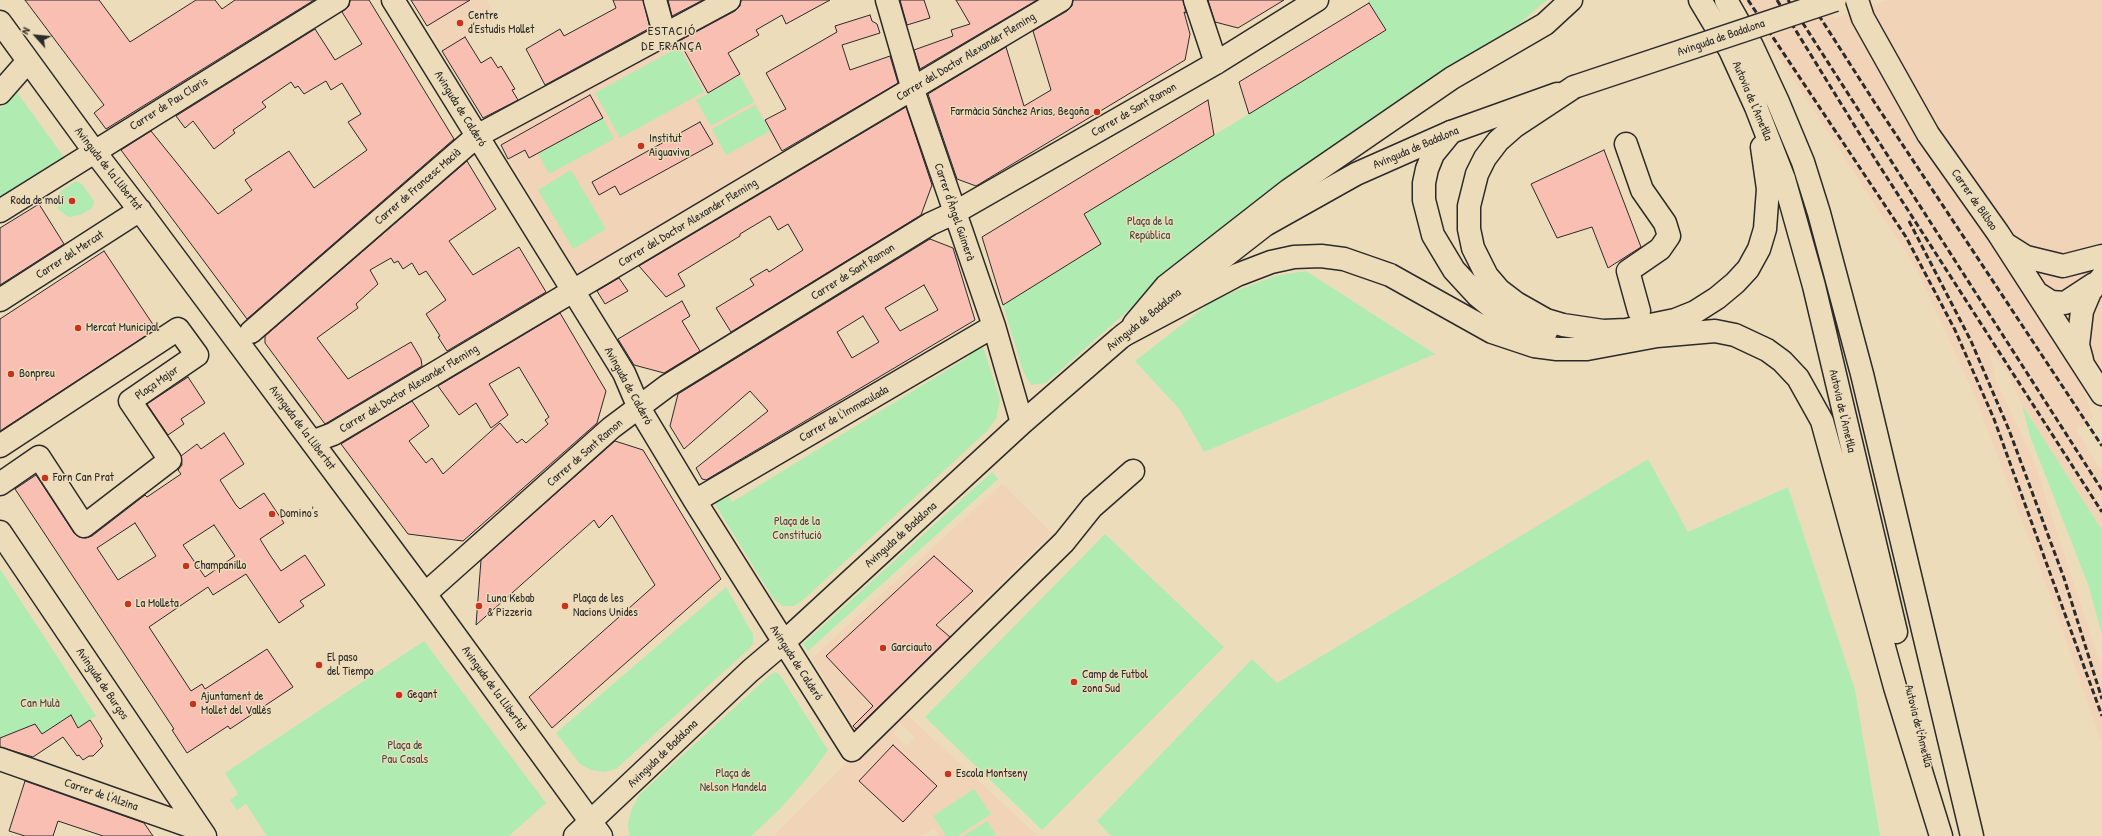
<!DOCTYPE html>
<meta charset="utf-8">
<style>
body{margin:0}
#map{position:relative;width:2102px;height:836px;overflow:hidden;background:#eddcb9;font-family:"Patrick Hand",sans-serif}
canvas{display:block}
.north{position:absolute;left:16px;top:16px;width:40px;height:40px;-webkit-text-stroke:3px #eddcb9;paint-order:stroke;rotate:297deg;font-size:11px;font-weight:700;line-height:16px;text-align:center;color:#2b2b2b}
.north::after{content:'';display:block;margin:auto;width:14px;height:18px;background:#2b2b2b;clip-path:polygon(50% 0,100% 100%,50% 72%,0 100%)}
</style>
<div id="map">
<canvas width="2102" height="836"></canvas>
<div class="north">N</div>
</div>
<script>
const context = document.querySelector('canvas').getContext('2d');
context.lineJoin = 'round';
function paint(path, color) { context.fillStyle = color; context.fill(path, 'evenodd'); }
const shape = rows => new Path2D(rows.map(r => 'M' + r).join(''));
function trace(path, color, width, dash) { context.strokeStyle = color; context.lineWidth = width; context.lineCap = dash ? 'butt' : 'round'; context.setLineDash(dash || []); context.stroke(path); }
function write(font, color, halo, rows, align = 'center') {
  context.font = font + ' "Patrick Hand",sans-serif'; context.lineWidth = 3; context.setLineDash([]); context.textBaseline = 'middle'; context.strokeStyle = halo; context.fillStyle = color; for (const [text, x, y, turn = 0] of rows) {
    context.save(); context.translate(x, y); context.rotate((+turn || 0) * Math.PI / 180); context.textAlign = isNaN(turn) ? turn : align; if (halo) context.strokeText(text, 0, 0); context.fillText(text, 0, 0); context.restore();
  }
}
paint(shape([
 [470,0,486,0,498,18,442,51,427,26],
 [1742,0,1822,0,1835,18,1888,0,2102,0,2102,412,2080,379,2093,418,2076,430,2102,471,2102,530,2022,405,2007,372,1989,350,1996,381,2033,458,2102,670,2102,745,2054,606,1974,394,1916,268],
 [710,20,784,154,582,274,577,273,496,137],
 [1002,484,1052,533,983,600,952,638,860,738,812,658],
 [901,709,1038,836,997,836,987,821,963,836,958,836,991,814,933,816,946,836,939,836,934,828,922,836,773,836],
 [901,724,915,738,907,746,893,733],
 [893,745,937,786,903,822,859,781]
]), '#f1d3b7');
paint(shape([
 [1368,0,1547,0,1518,25,1437,76,1208,240,1046,383,1031,385,1023,371,1003,305,1101,244,1084,214,1386,31],
 [679,47,704,92,620,138,595,93],
 [740,76,754,102,711,126,696,100],
 [16,91,64,157,0,198,0,109],
 [755,105,770,131,726,155,712,129],
 [603,118,614,139,549,174,538,154],
 [571,170,606,229,573,249,538,190],
 [76,181,82,184,94,201,94,204,92,208,80,215,68,217,58,209,56,198,62,190],
 [1306,271,1435,354,1204,452,1180,410,1135,361,1215,299,1275,276],
 [981,341,1000,400,996,419,987,431,803,600,794,606,782,606,773,598,713,501,727,493,732,502,970,356,968,350],
 [2022,405,2102,530,2102,635,2089,587,2030,436],
 [1648,459,1688,532,1788,487,1855,690,1880,836,1111,836,1097,821,1252,659,1277,683],
 [992,472,998,479,808,651,803,644],
 [1105,534,1224,647,1042,830,925,717],
 [0,569,96,716,32,758,0,747],
 [726,587,753,634,753,643,750,648,616,769,604,772,591,770,580,764,556,733],
 [424,641,546,803,509,836,267,836,246,804,237,810,230,800,238,794,225,773],
 [775,672,780,675,828,750,810,775,779,810,751,836,629,836,628,823,632,808,640,794,770,675],
 [974,789,991,814,958,836,946,836,933,816],
 [987,821,997,836,963,836]
]), '#b0ecb2');
const building = shape([
 [25,0,99,0,130,42,196,0,215,0,222,9,235,0,314,0,106,129,94,113,104,105,25,0],
 [350,0,369,0,454,139,247,319,121,150,151,131,218,214,252,190,245,180,289,151,314,188,367,150,348,122,361,114,342,83,331,90,326,81,304,94,298,86,295,88,291,82,262,102,266,107,233,130,235,133,214,149,193,121,185,128,176,116,315,29,335,60,362,44,342,12,349,6,350,0],
 [411,0,470,0,427,26,411,0],
 [613,0,643,0,650,28,545,85,526,49,560,29,564,36,616,8,613,0],
 [668,0,703,0,672,16,668,0],
 [741,0,830,0,786,24,782,15,756,30,759,35,728,53,740,74,708,93,679,41,735,11,740,6,741,0],
 [900,0,924,0,930,18,907,25,900,0],
 [956,0,1037,0,920,69,914,50,953,36,951,30,970,24,956,0],
 [1073,0,1183,0,1186,13,1184,12,1190,34,1185,60,976,186,957,179,928,94,1006,47,1024,106,1051,90,1033,31,1067,11,1072,6,1073,0],
 [1208,0,1284,0,1238,28,1215,22,1208,0],
 [1369,3,1386,30,1249,114,1239,82,1369,3],
 [870,15,872,21,877,24,880,33,842,45,850,70,890,56,898,83,782,151,765,120,786,109,766,73,837,32,835,26,870,15],
 [465,37,481,63,491,57,498,68,501,66,515,89,512,90,518,100,483,118,442,51,465,37],
 [590,95,603,118,529,158,525,150,508,159,501,145,590,95],
 [1208,100,1214,135,1084,214,1101,244,1003,305,982,237,1208,100],
 [906,107,932,185,921,215,731,332,716,308,754,285,750,279,767,269,769,272,803,250,788,224,778,230,770,216,740,234,740,236,678,274,685,286,666,297,639,266,906,107],
 [700,122,713,144,620,195,615,186,599,195,592,182,700,122],
 [1604,150,1641,247,1608,268,1592,227,1557,238,1531,184,1604,150],
 [467,161,496,209,449,241,473,275,519,247,546,292,447,351,438,337,440,336,426,314,446,300,426,271,419,275,412,263,403,269,398,261,394,263,391,258,370,270,378,284,356,304,358,308,317,338,348,379,411,342,421,359,422,366,325,424,265,343,265,336,467,161],
 [39,204,64,244,0,285,0,228,39,204],
 [930,239,953,248,975,320,706,480,702,479,696,468,768,411,750,391,684,449,670,426,678,394,930,239],
 [924,285,938,310,900,331,885,308,924,285],
 [863,316,879,342,852,358,837,332,863,316],
 [104,251,156,329,0,431,0,319,104,251],
 [619,278,628,291,605,304,597,291,619,278],
 [682,301,690,316,682,321,700,351,664,373,634,365,618,339,682,301],
 [560,313,606,391,597,423,463,541,408,534,341,444,412,401,429,426,409,441,426,463,432,458,443,474,500,423,517,443,522,439,526,443,548,424,545,420,549,417,519,367,489,384,508,415,491,428,476,403,459,415,438,386,560,313],
 [188,377,205,403,181,419,184,424,168,435,147,404,188,377],
 [224,433,244,464,220,480,236,505,240,509,264,493,284,523,260,539,270,555,281,571,305,555,325,585,300,601,304,606,279,623,246,574,213,595,208,587,149,627,191,691,202,684,205,689,267,649,293,687,230,729,228,726,187,753,172,730,174,729,15,489,36,475,74,533,79,537,86,538,92,536,145,495,147,497,181,474,178,470,182,465,181,456,197,444,201,449,224,433],
 [135,523,156,556,118,580,97,548,135,523],
 [214,525,235,556,205,577,183,545,214,525],
 [615,441,643,450,721,579,552,728,529,697,655,585,612,515,599,528,594,520,476,625,481,560,615,441],
 [934,556,973,591,936,625,950,637,856,729,853,726,873,706,826,656,934,556],
 [71,715,78,728,90,720,102,739,100,741,103,746,93,756,89,756,83,760,79,755,77,756,63,737,33,757,0,747,0,738,35,724,42,734,71,715],
 [893,745,937,786,903,822,859,781,893,745],
 [25,781,144,823,153,836,103,836,58,821,53,836,25,836,9,831,25,781]
]);
paint(building, '#f9bfb2');
trace(building, '#2b2b2b', 1);
const minor = shape([
 [393,0,624,373,639,408,695,501,852,750,1064,542,1092,507,1133,471],
 [655,0,665,36],
 [887,0,913,90,994,326,1022,423],
 [1195,0,1216,63],
 [1857,0,1863,18,1928,134,1998,233,2102,394],
 [0,22,94,151,144,216,425,594,601,836],
 [0,93,28,61],
 [1626,144,1642,190,1665,223,1669,236,1660,249,1628,271,1639,311],
 [0,211,338,0],
 [2007,245,2026,257,2063,266,2102,256],
 [2037,293,2051,302,2065,303,2094,284],
 [0,300,140,210],
 [251,332,477,136,729,0],
 [2082,360,2078,345,2082,311,2090,292,2102,277],
 [312,442,333,434,1061,0],
 [0,446,178,329,197,355,130,401,170,460,84,526,39,457,0,484],
 [695,501,994,326],
 [0,532,205,836],
 [425,594,611,428,667,386,930,224,954,213,1216,63,1317,0],
 [0,759,201,830],
 [575,836,750,671,783,643,1022,423,1120,338,1265,225,1356,174,1451,132,1557,94]
]);
const highway = shape([
 [1700,0,1730,50,1756,107,1784,179,1814,286,1896,632],
 [1726,0,1752,46,1778,102,1803,162,1819,213,1862,374,1972,836],
 [1574,87,1515,126,1498,141,1485,158,1477,174,1469,206,1469,229,1473,248,1487,276,1499,290,1516,303,1546,320,1563,325,1603,331,1626,330,1675,320,1695,312,1717,298,1735,283,1748,269,1759,249,1765,229,1768,189,1762,147],
 [1451,132,1433,154,1427,169,1424,183,1424,200,1433,235,1454,270,1478,296,1494,309,1514,320,1546,332],
 [1134,324,1166,286,1289,190,1452,78,1545,24,1571,0],
 [1124,335,1237,275,1271,262,1294,257,1321,256,1344,259,1390,275,1492,332,1534,346,1557,349,1587,349,1657,336,1715,331,1735,335,1767,350,1782,361,1798,378,1822,421,1895,687,1941,836]
]);
trace(minor, '#2b2b2b', 25);
trace(highway, '#2b2b2b', 25);
trace(minor, '#eddcb9', 22);
trace(highway, '#eddcb9', 22);
trace(shape([
 [1748,0,1906,237,1955,330,1994,419,2102,716],
 [1777,0,1877,162,2102,512],
 [1788,0,2102,490],
 [1809,0,1873,100,2102,446],
 [1909,221,1971,341,2009,430,2064,578,2102,699]
]), '#2b2b2b', 3, [6, 3]);
const minorBridge = shape([
 [1574,87,1835,0]
]);
trace(minorBridge, '#2b2b2b', 25, []);
trace(minorBridge, '#eddcb9', 22);
for (const [x, y, r, color] of [
 [460,23,4,"#c8321e"],
 [1097,112,4,"#c8321e"],
 [641,146,4,"#c8321e"],
 [72,201,4,"#c8321e"],
 [78,328,4,"#c8321e"],
 [11,374,4,"#c8321e"],
 [45,478,4,"#c8321e"],
 [272,514,4,"#c8321e"],
 [186,566,4,"#c8321e"],
 [128,604,4,"#c8321e"],
 [479,606,4,"#c8321e"],
 [565,606,4,"#c8321e"],
 [883,648,4,"#c8321e"],
 [319,665,4,"#c8321e"],
 [1074,682,4,"#c8321e"],
 [399,695,4,"#c8321e"],
 [193,704,4,"#c8321e"],
 [948,774,4,"#c8321e"]
]) { const dot = new Path2D(); dot.arc(x, y, r, 0, 2 * Math.PI); context.fillStyle = color; context.fill(dot); trace(dot, '#eddcb9', 1.5); }
write('12px', '#2b2b2b', '#eddcb9', [
 ["Centre",468,16],
 ["d'Estudis Mollet",468,30],
 ["Farmàcia Sánchez Arias, Begoña",1089,112,"right"],
 ["Institut",649,139],
 ["Aiguaviva",649,153],
 ["Roda de molí",64,201,"right"],
 ["Mercat Municipal",86,328],
 ["Bonpreu",19,374],
 ["Forn Can Prat",53,478],
 ["Domino's",280,514],
 ["Champanillo",194,566],
 ["Luna Kebab",487,599],
 ["& Pizzeria",487,613],
 ["Plaça de les",573,599],
 ["Nacions Unides",573,613],
 ["La Molleta",136,604],
 ["Garciauto",891,648],
 ["El paso",327,658],
 ["del Tiempo",327,672],
 ["Camp de Futbol",1082,675],
 ["zona Sud",1082,689],
 ["Gegant",407,695],
 ["Ajuntament de",201,697],
 ["Mollet del Vallès",201,711],
 ["Escola Montseny",956,774]
], 'left');
write('12px', '#2b2b2b', '#eddcb9', [
 ["Avinguda de Badalona",1721,38,-19],
 ["Carrer del Doctor Alexander Fleming",966,57,-31],
 ["Autovia de l'Ametlla",1752,101,67],
 ["Carrer de Pau Claris",169,104,-32],
 ["Avinguda de Calderó",460,109,58],
 ["Carrer de Sant Ramon",1134,110,-30],
 ["Avinguda de Badalona",1416,148,-23],
 ["Avinguda de la Llibertat",108,169,52],
 ["Carrer de Francesc Macià",418,187,-41],
 ["Carrer de Bilbao",1974,200,55],
 ["Carrer d'Àngel Guimerà",954,212,71],
 ["Carrer del Doctor Alexander Fleming",688,223,-31],
 ["Carrer del Mercat",70,255,-33],
 ["Carrer de Sant Ramon",853,272,-32],
 ["Avinguda de Badalona",1144,320,-39],
 ["Plaça Major",157,383,-35],
 ["Avinguda de Calderó",628,386,61],
 ["Carrer del Doctor Alexander Fleming",409,389,-31],
 ["Autovia de l'Ametlla",1842,411,77],
 ["Carrer de l'Immaculada",844,414,-30],
 ["Avinguda de la Llibertat",302,428,53],
 ["Carrer de Sant Ramon",585,453,-41],
 ["Avinguda de Badalona",901,535,-42],
 ["Avinguda de Calderó",796,663,57],
 ["Avinguda de Burgos",102,684,56],
 ["Avinguda de la Llibertat",494,689,54],
 ["Autovia de l'Ametlla",1918,726,76],
 ["Avinguda de Badalona",663,754,-44],
 ["Carrer de l'Alzina",101,795,19]
]);
write('12px', '#3f483f', '#eddcb9', [
 ["Plaça de la",1150,222],
 ["República",1150,236],
 ["Plaça de la",797,522],
 ["Constitució",797,536],
 ["Can Mulà",40,704],
 ["Plaça de",405,746],
 ["Pau Casals",405,760],
 ["Plaça de",733,774],
 ["Nelson Mandela",733,788]
]);
context.letterSpacing = '1px';
write('13px', '#2b2b2b', '#eddcb9', [
 ["ESTACIÓ",672,32],
 ["DE FRANÇA",672,47]
]);
context.letterSpacing = '0px';
</script>
